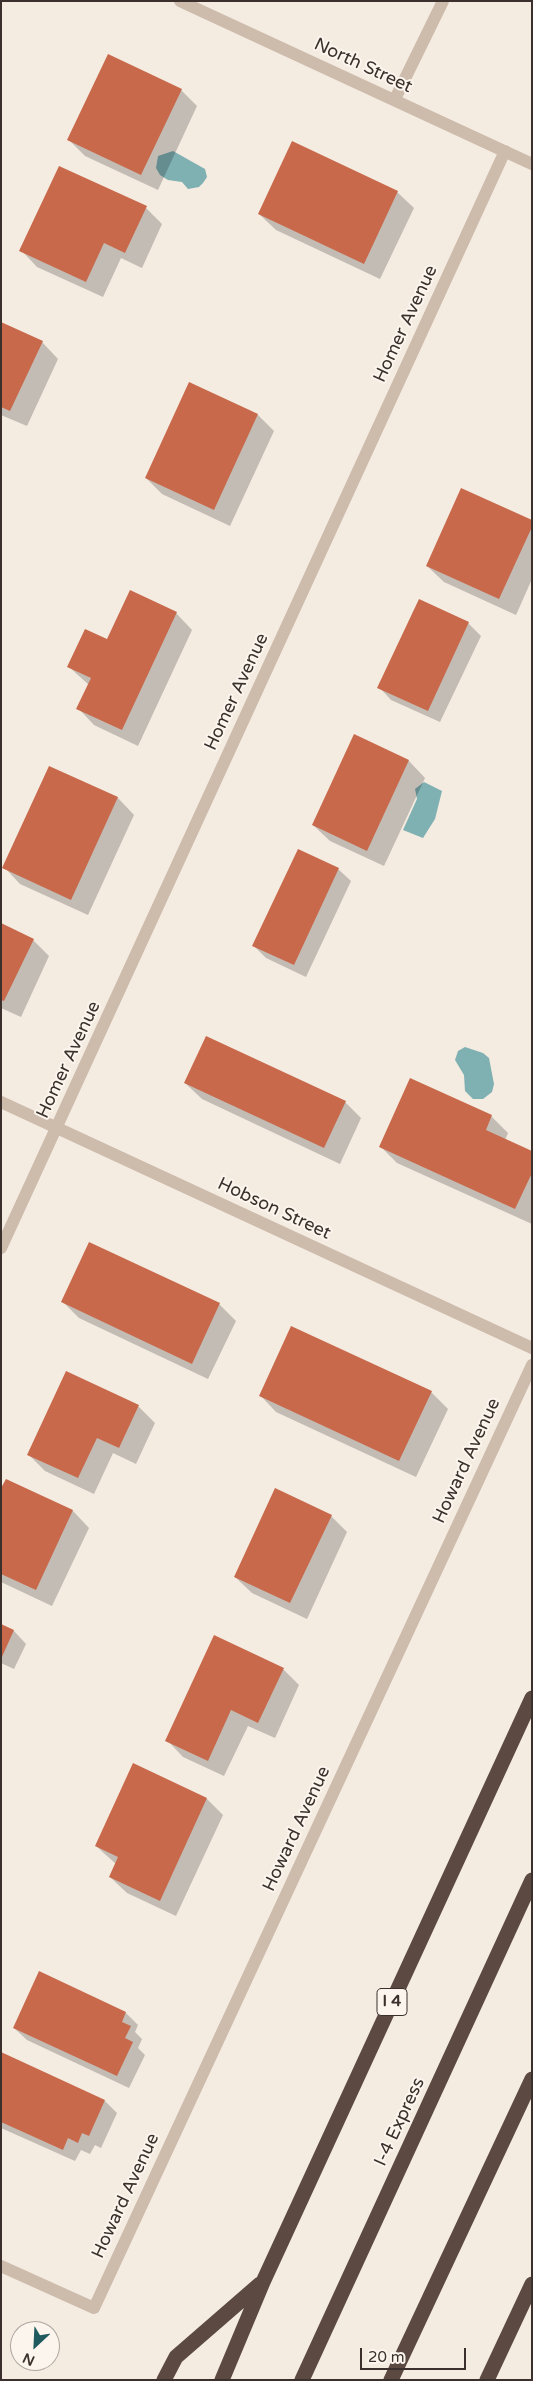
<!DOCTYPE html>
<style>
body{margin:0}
#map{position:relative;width:533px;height:2381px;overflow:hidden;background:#f4ebe1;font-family:"Varela Round",sans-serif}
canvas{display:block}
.frame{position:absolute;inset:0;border:2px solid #3b302b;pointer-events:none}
.north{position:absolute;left:10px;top:2321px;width:50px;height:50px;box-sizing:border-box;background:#fbf5ee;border:1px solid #aea6a0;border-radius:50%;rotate:205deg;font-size:14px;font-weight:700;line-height:20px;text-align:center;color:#3b302b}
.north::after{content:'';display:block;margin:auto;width:18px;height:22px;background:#1f5a5e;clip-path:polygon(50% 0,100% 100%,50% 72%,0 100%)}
.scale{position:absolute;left:360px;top:2348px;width:106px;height:22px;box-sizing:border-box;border:2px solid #3b302b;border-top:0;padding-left:6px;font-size:15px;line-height:18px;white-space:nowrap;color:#3b302b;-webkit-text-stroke:4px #fbf5ee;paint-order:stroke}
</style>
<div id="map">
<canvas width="533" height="2381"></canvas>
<div class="frame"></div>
<div class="north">N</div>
<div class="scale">20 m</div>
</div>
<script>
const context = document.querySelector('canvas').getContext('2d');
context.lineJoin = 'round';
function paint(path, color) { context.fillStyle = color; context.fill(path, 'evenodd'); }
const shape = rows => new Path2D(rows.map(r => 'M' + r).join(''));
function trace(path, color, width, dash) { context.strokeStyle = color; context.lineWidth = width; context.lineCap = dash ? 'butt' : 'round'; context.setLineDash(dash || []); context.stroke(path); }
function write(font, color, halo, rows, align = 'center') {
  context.font = font + ' "Varela Round",sans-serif'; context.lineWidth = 4; context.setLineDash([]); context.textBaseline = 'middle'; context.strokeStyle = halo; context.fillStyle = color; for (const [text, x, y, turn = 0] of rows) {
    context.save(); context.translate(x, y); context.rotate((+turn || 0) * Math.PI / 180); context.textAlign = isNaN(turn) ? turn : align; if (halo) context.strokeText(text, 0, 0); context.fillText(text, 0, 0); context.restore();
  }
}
paint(shape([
 [173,151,205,169,207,177,203,183,199,187,188,189,182,182,168,180,160,175,156,168,158,156],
 [424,782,442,791,435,819,423,838,403,830,417,799,415,789],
 [465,1047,483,1053,489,1058,494,1084,492,1092,483,1099,473,1099,465,1091,464,1075,455,1060,458,1051]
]), '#7fb0b2');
paint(shape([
 [181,90,197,106,158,190,85,156,69,140],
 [397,192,414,208,380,279,276,230,259,214],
 [146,208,162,224,142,268,121,258,103,297,37,267,21,250],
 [1,323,42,342,58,359,27,426,1,415],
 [190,383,258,415,274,431,230,526,162,494,146,478],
 [532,521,532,579,516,615,444,582,427,566],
 [176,613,192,630,138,746,94,725,78,708,89,685,68,666,107,641],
 [468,623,481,636,440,722,391,700,379,687],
 [355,736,409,761,425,778,384,866,330,841,313,825],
 [49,767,118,798,134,815,88,915,20,884,4,867],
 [338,869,351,881,306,977,266,958,254,946],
 [1,925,33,940,49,956,21,1017,1,1008],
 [185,1083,345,1102,361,1118,340,1164,202,1099],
 [491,1116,508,1133,505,1140,532,1152,532,1224,397,1163,380,1146],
 [63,1302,219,1304,236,1321,208,1379,79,1318],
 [67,1373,139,1407,155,1423,136,1464,113,1453,94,1494,45,1471,29,1455],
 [431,1392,448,1409,416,1477,276,1412,260,1395],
 [6,1480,73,1511,89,1528,52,1606,1,1582,1,1491],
 [331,1516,347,1532,307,1619,252,1593,235,1577],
 [1,1625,14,1631,26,1644,14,1669,1,1663],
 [283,1669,299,1685,275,1738,248,1726,224,1776,183,1757,167,1740],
 [134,1765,207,1799,223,1815,176,1916,127,1893,110,1877,116,1864,96,1846],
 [40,1973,126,2013,138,2025,135,2032,142,2039,138,2048,145,2055,129,2088,27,2040,14,2028],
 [1,2053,105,2101,117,2113,101,2148,95,2145,90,2154,81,2150,75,2161,1,2128]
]), '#0003');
paint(shape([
 [108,54,182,89,141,175,67,140],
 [292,141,398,191,364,264,258,214],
 [59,166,147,206,125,253,104,243,86,282,19,251],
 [1,322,43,341,10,411,1,407],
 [189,382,258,414,214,510,145,478],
 [461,488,532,520,532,527,499,599,426,566],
 [130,590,177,612,122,730,76,709,91,678,67,667,85,629,107,639],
 [419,599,469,622,428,711,377,688],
 [354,734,409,760,367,851,312,825],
 [49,766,118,797,71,900,2,868],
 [298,849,339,868,294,965,252,946],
 [1,923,34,939,4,1001,1,1000],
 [206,1036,346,1101,324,1148,184,1083],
 [410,1078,492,1115,486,1130,532,1151,532,1173,515,1209,379,1147],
 [89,1242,220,1303,192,1364,61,1302],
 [291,1326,432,1391,399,1461,259,1396],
 [66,1371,139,1405,119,1448,97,1438,78,1478,27,1455],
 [6,1479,73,1510,36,1590,1,1574,1,1488],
 [275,1488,332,1515,290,1603,234,1577],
 [1,1624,14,1630,1,1659],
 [214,1635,284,1668,258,1723,231,1710,208,1761,165,1741],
 [133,1763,207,1798,160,1901,109,1877,118,1857,95,1846],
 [39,1971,126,2012,122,2022,131,2026,125,2038,133,2042,117,2076,13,2028],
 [1,2052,105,2100,89,2136,82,2133,78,2143,68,2138,63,2150,1,2122]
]), '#c8694b');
trace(shape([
 [180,1,532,164],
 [395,99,443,1],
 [1,1102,532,1348],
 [1,1248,505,151],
 [1,2266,94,2308,532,1365]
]), '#cdbbac', 12);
trace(shape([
 [164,2380,176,2357,260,2284],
 [222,2380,263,2282,532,1698],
 [302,2380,532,1880],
 [391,2380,532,2079],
 [487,2380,532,2284]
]), '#5c4a42', 15);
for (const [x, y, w] of [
 [392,2002,30]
]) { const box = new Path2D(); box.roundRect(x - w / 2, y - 13.5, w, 27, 4); context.fillStyle = '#fbf5ee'; context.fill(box); trace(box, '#3b302b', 1); }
write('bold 16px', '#3b302b', null, [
 ["I 4",392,2002]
]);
write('18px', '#3b302b', '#fbf5ee', [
 ["North Street",363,66,25],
 ["Homer Avenue",406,324,-65],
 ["Homer Avenue",237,692,-65],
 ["Homer Avenue",69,1060,-65],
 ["Hobson Street",274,1209,25],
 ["Howard Avenue",467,1461,-65],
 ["Howard Avenue",297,1829,-65],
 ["I-4 Express",400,2122,-65],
 ["Howard Avenue",126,2196,-65]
]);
</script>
